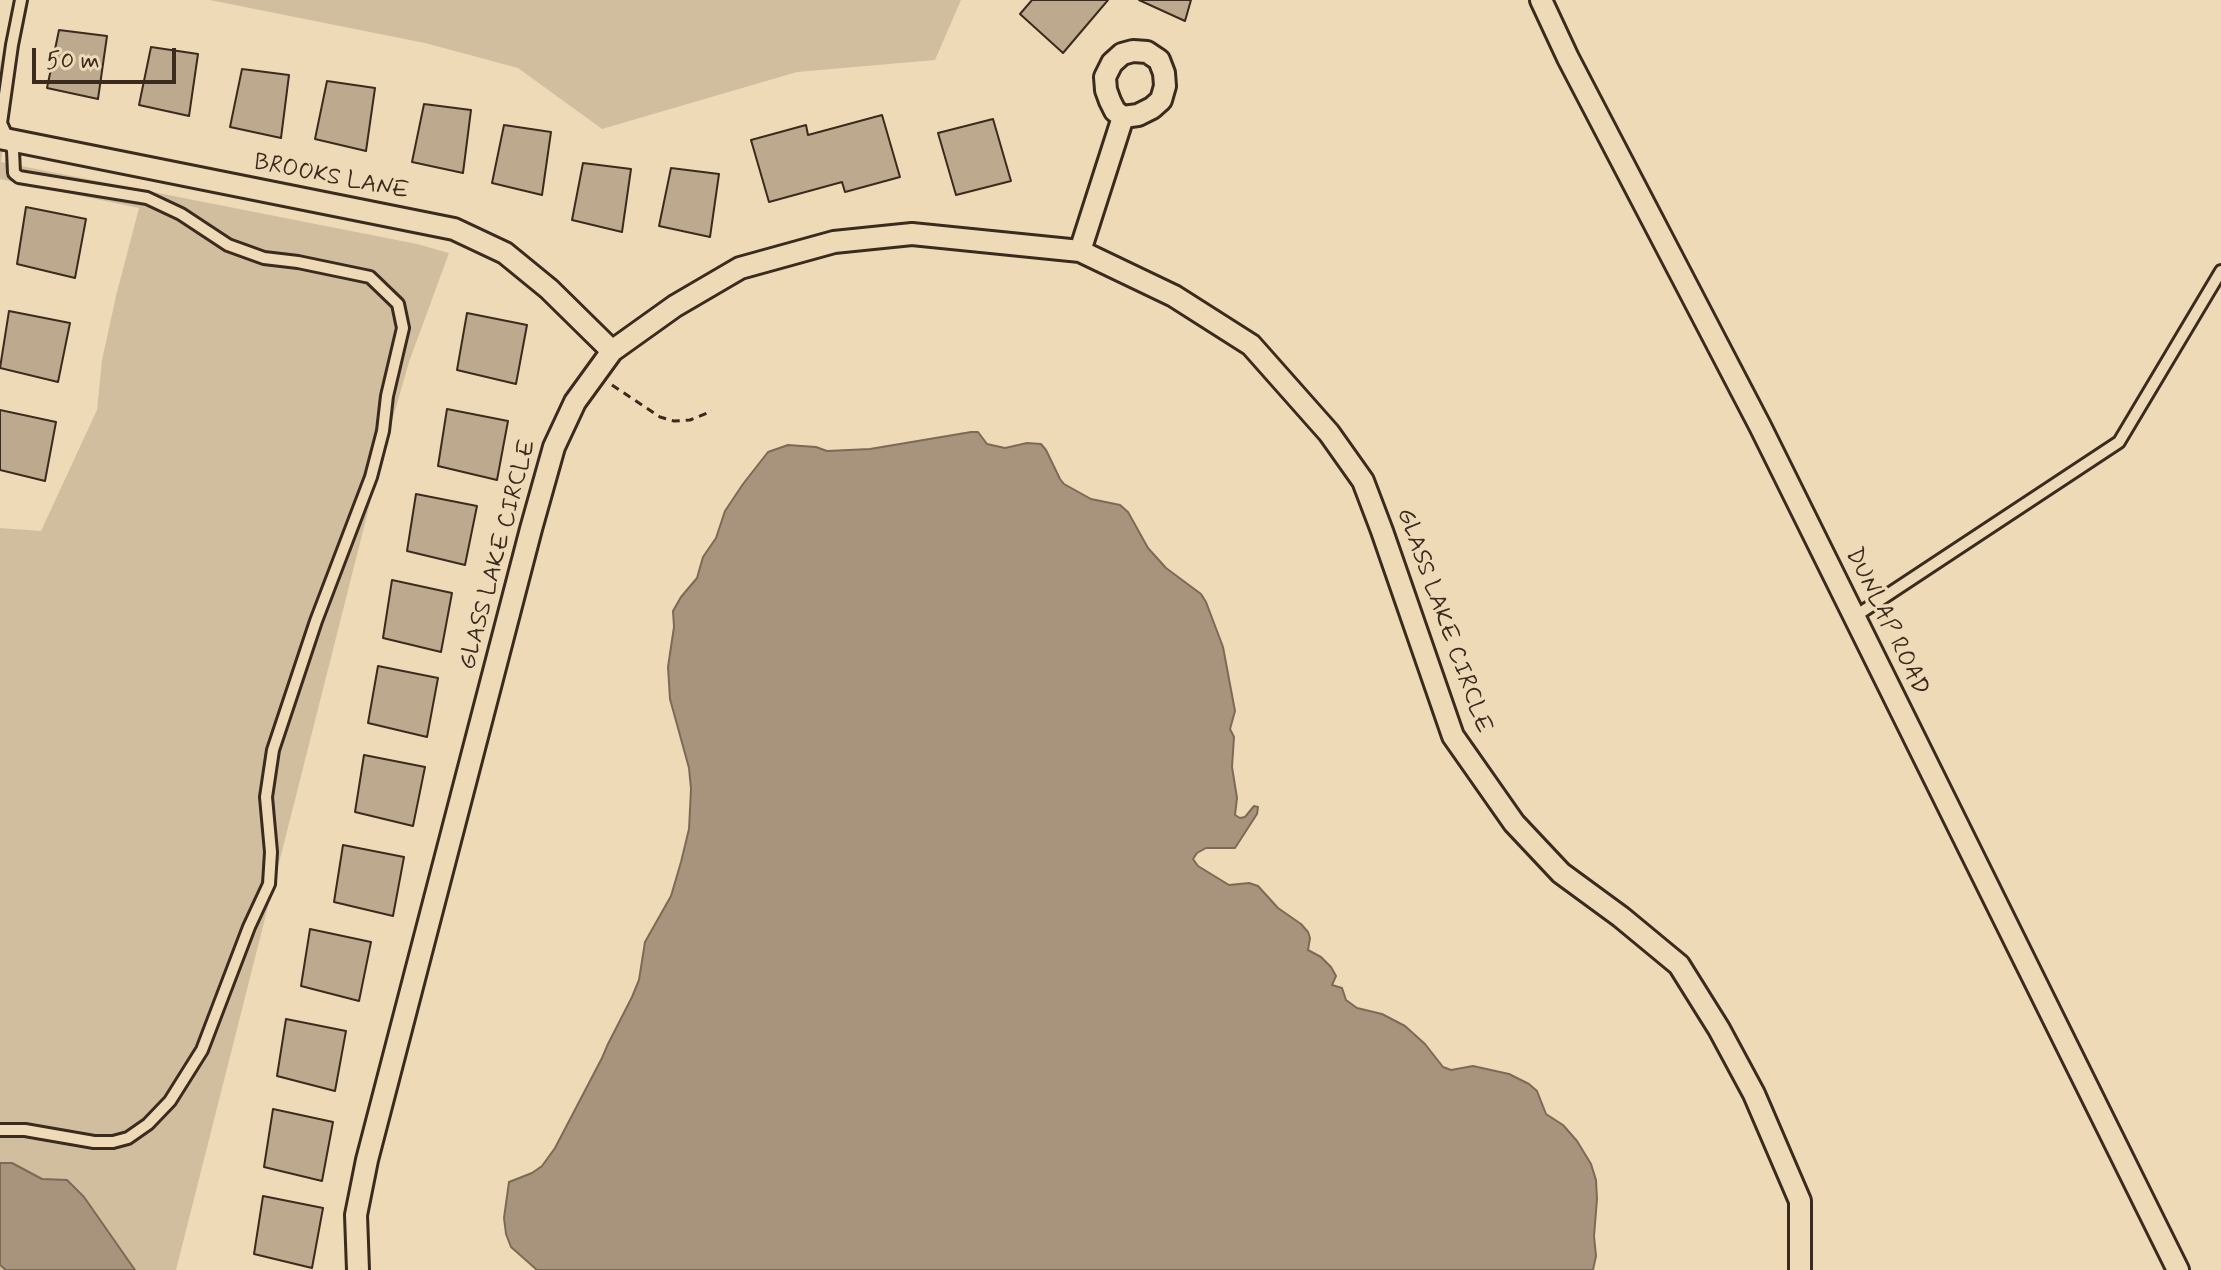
<!DOCTYPE html>
<style>
body{margin:0}
#map{position:relative;width:2221px;height:1270px;overflow:hidden;background:#efdab8;font-family:Mynerve,sans-serif}
canvas{display:block}
.scale{position:absolute;left:32px;top:48px;width:144px;height:36px;box-sizing:border-box;border:4px solid #3b2a1e;border-top:0;padding-left:10px;font-size:24px;line-height:28px;white-space:nowrap;color:#3b2a1e;-webkit-text-stroke:6px #efdab8;paint-order:stroke}
</style>
<div id="map">
<canvas width="2221" height="1270"></canvas>
<div class="scale">50 m</div>
</div>
<script>
const context = document.querySelector('canvas').getContext('2d');
context.lineJoin = 'round';
function paint(path, color) { context.fillStyle = color; context.fill(path, 'evenodd'); }
const shape = rows => new Path2D(rows.map(r => 'M' + r).join(''));
function trace(path, color, width, dash) { context.strokeStyle = color; context.lineWidth = width; context.lineCap = dash ? 'butt' : 'round'; context.setLineDash(dash || []); context.stroke(path); }
function write(font, color, halo, rows, align = 'center') {
  context.font = font + ' Mynerve,sans-serif'; context.lineWidth = 7; context.setLineDash([]); context.textBaseline = 'middle'; context.strokeStyle = halo; context.fillStyle = color; for (const [text, x, y, turn = 0] of rows) {
    context.save(); context.translate(x, y); context.rotate((+turn || 0) * Math.PI / 180); context.textAlign = isNaN(turn) ? turn : align; if (halo) context.strokeText(text, 0, 0); context.fillText(text, 0, 0); context.restore();
  }
}
paint(shape([
 [13,0,29,0,8,108,1,162,417,244,449,253,409,362,382,456,176,1270,0,1270,0,528,41,531,97,410,102,360,116,296,139,208,0,179,0,66],
 [210,0,961,0,935,60,797,72,602,129,518,68,425,43]
]), '#d1be9f');
const water = shape([
 [971,432,978,432,987,444,1005,448,1027,443,1041,444,1046,450,1060,479,1064,484,1091,499,1120,505,1128,512,1148,548,1166,568,1201,594,1206,602,1223,647,1235,711,1230,729,1234,737,1232,767,1237,798,1235,815,1240,818,1245,817,1254,806,1258,807,1257,814,1235,848,1206,848,1197,853,1193,859,1198,866,1229,885,1249,883,1258,886,1278,908,1301,924,1308,932,1310,938,1308,950,1321,957,1331,967,1336,976,1332,985,1342,988,1346,1000,1357,1008,1382,1014,1405,1026,1425,1044,1443,1067,1451,1070,1473,1066,1509,1074,1529,1084,1537,1091,1546,1114,1563,1125,1577,1141,1591,1164,1596,1180,1597,1199,1594,1236,1596,1256,1593,1270,537,1270,511,1247,506,1234,504,1218,509,1182,532,1173,542,1166,555,1148,602,1058,608,1044,632,997,639,980,645,942,671,896,681,862,689,829,691,789,689,768,670,699,668,667,674,627,673,611,681,597,697,578,703,557,716,538,725,511,743,484,768,452,788,445,816,447,827,451,870,449,971,432],
 [0,1163,12,1163,42,1179,67,1180,84,1197,135,1270,6,1270,0,1265,0,1163]
]);
paint(water, '#a8947c');
trace(water, '#7c6a56', 2);
const building = shape([
 [1032,0,1108,0,1063,53,1020,14,1032,0],
 [1139,0,1191,0,1185,21,1139,0],
 [59,30,107,36,98,99,47,88,59,30],
 [151,47,198,54,189,116,139,105,151,47],
 [242,69,289,75,281,138,230,127,242,69],
 [327,81,375,88,366,151,315,139,327,81],
 [424,104,471,110,463,173,412,162,424,104],
 [882,115,900,177,845,192,842,182,769,202,751,140,806,125,808,135,882,115],
 [993,119,1011,181,956,195,938,133,993,119],
 [504,125,551,132,542,195,492,183,504,125],
 [583,163,631,169,622,232,572,220,583,163],
 [671,168,719,174,710,237,659,226,671,168],
 [26,207,86,219,75,278,17,264,26,207],
 [9,311,70,323,58,382,0,368,9,311],
 [467,313,527,325,516,384,457,370,467,313],
 [447,409,508,421,497,480,438,466,447,409],
 [0,410,56,422,45,481,0,470,0,410],
 [416,494,477,506,465,565,407,551,416,494],
 [392,580,452,593,441,652,383,638,392,580],
 [378,666,438,678,427,737,368,723,378,666],
 [364,755,425,767,413,826,355,812,364,755],
 [343,845,404,857,393,916,334,902,343,845],
 [310,929,371,942,359,1001,301,986,310,929],
 [286,1019,346,1031,335,1091,277,1076,286,1019],
 [273,1109,333,1122,322,1181,264,1167,273,1109],
 [263,1196,323,1208,312,1268,254,1254,263,1196]
]);
paint(building, '#bda98d');
trace(building, '#3b2a1e', 2);
const lane = shape([
 [1854,617,2119,442,2221,271],
 [0,1130,25,1130,94,1142,113,1142,128,1138,148,1124,170,1101,202,1050,249,927,269,884,271,852,266,797,273,750,316,621,371,477,383,431,387,396,403,328,398,304,370,277,298,262,264,258,228,245,181,214,147,198,19,177,14,173,13,150,1,123,12,45,21,0]
]);
const street = shape([
 [1541,0,1568,58,1760,426,2178,1270],
 [1133,51,1147,52,1159,60,1164,73,1165,86,1161,100,1152,108,1138,115,1123,117,1115,111,1110,101,1106,90,1105,77,1112,63,1122,54,1133,51],
 [0,138,454,229,505,253,549,289,612,351],
 [1080,251,1123,117],
 [358,1270,356,1215,367,1160,531,529,554,447,575,402,612,351,675,306,740,268,834,242,912,234,1080,251,1174,296,1251,345,1329,433,1363,481,1382,531,1453,736,1514,823,1561,873,1621,917,1679,965,1719,1029,1754,1094,1800,1201,1800,1270]
]);
trace(lane, '#3b2a1e', 16);
trace(street, '#3b2a1e', 26);
trace(shape([
 [612,385,660,417,674,421,690,420,712,411]
]), '#3b2a1e', 3, [8, 6]);
trace(lane, '#efdab8', 10);
trace(street, '#efdab8', 20);
write('24px', '#3b2a1e', '#efdab8', [
 ["BROOKS LANE",331,178,11],
 ["GLASS LAKE CIRCLE",499,555,-75],
 ["GLASS LAKE CIRCLE",1443,621,70],
 ["DUNLAP ROAD",1886,622,64]
]);
</script>
